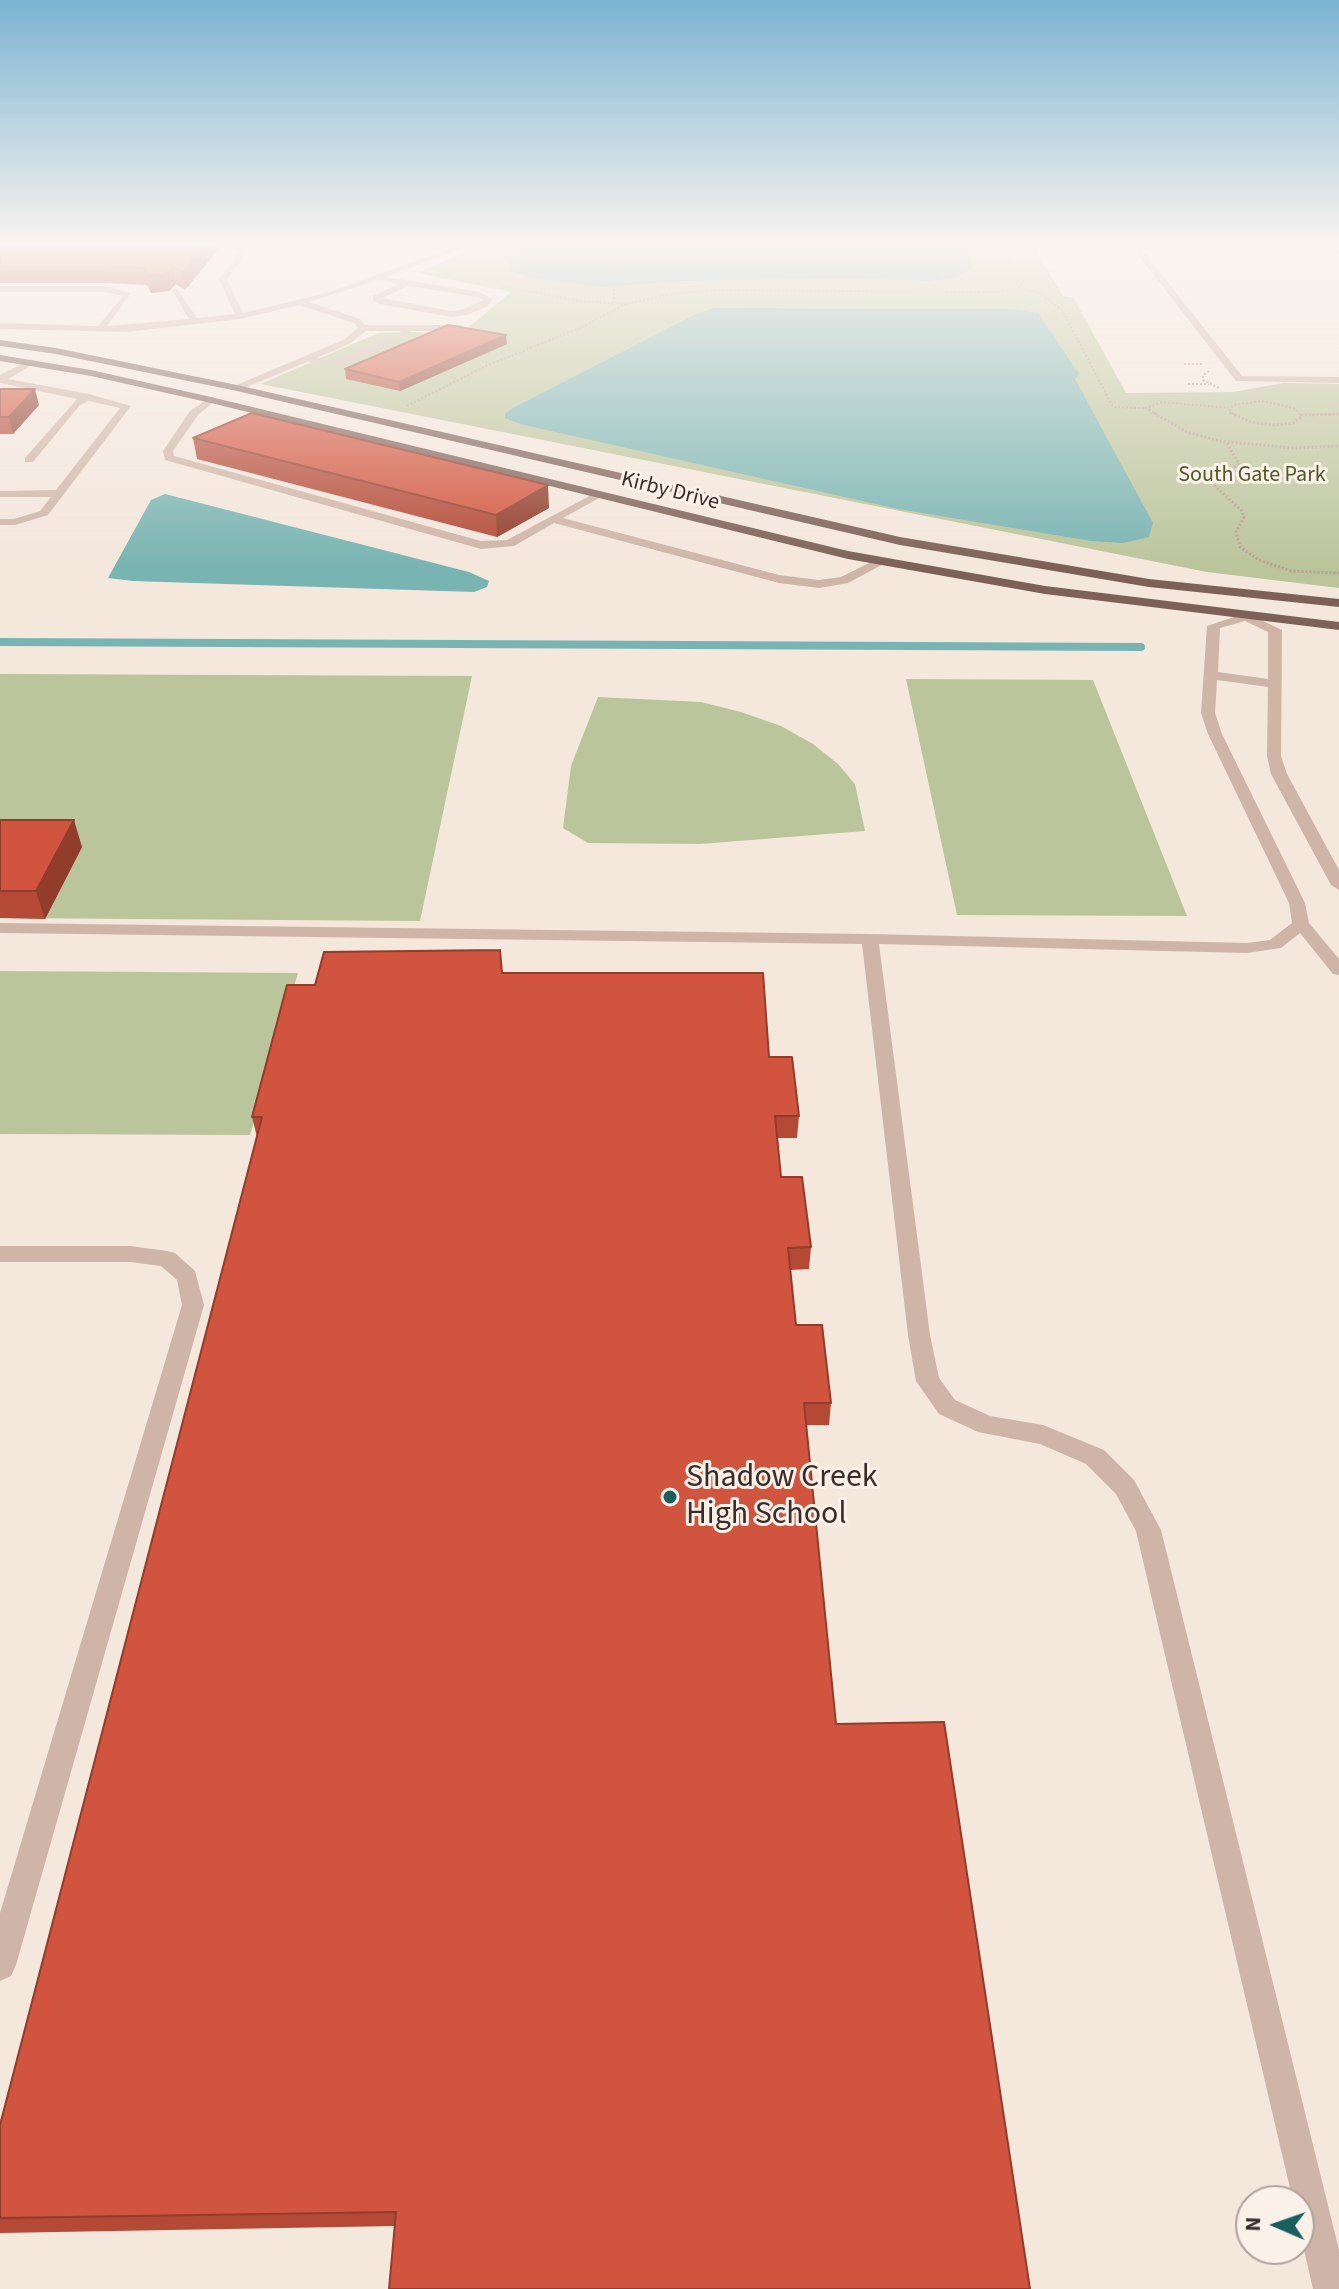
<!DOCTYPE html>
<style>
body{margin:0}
#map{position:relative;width:1339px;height:2289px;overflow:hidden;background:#f4e7dc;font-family:"Source Sans 3",sans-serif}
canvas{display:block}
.north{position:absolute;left:1235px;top:2185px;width:80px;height:80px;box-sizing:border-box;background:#fbf1e9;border:2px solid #aea29c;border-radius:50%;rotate:272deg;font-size:22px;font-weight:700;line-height:32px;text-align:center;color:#3a2c28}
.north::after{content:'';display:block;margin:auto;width:28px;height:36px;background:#195f5e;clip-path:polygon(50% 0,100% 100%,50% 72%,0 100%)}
</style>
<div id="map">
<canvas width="1339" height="2289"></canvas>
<div class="north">N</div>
</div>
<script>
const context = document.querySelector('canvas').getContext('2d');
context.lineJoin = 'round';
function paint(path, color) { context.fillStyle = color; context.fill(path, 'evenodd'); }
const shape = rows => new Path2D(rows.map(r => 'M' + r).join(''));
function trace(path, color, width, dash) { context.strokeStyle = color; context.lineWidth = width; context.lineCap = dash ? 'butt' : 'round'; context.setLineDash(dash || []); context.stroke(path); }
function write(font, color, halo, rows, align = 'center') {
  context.font = font + ' "Source Sans 3",sans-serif'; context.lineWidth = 6; context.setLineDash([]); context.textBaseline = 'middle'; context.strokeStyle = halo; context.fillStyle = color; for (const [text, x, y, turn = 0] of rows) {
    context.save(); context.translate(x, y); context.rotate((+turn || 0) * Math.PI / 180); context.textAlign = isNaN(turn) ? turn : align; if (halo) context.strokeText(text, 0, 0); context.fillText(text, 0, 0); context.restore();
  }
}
paint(shape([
 [477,247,1034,247,1063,296,1073,297,1126,393,1233,392,1283,383,1339,384,1339,588,1207,572,261,384,378,333,419,332,428,334,464,331,511,292,417,273],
 [0,674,472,676,420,921,0,918],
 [906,679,1093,680,1187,916,957,915],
 [598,697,701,702,741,712,781,726,813,744,838,764,855,784,865,831,700,844,588,843,563,828,571,766],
 [0,971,298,973,250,1135,0,1134]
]), '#bbc59b');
paint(shape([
 [535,247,965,247,973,267,958,277,929,281,845,278,684,281,601,287,533,278,511,271,509,261],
 [715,308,1014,309,1038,313,1079,374,1075,379,1153,523,1149,537,1123,543,1091,541,898,509,520,424,505,418,505,414,511,409,696,314],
 [165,494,469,572,489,581,487,587,474,592,133,581,108,578,151,500]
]), '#78b4b2');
trace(shape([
 [0,642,1141,647]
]), '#78b4b2', 8);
trace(shape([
 [480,256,501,247],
 [501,286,579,301,627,304,671,294,712,290,996,292,1018,288,1025,279,1008,261,1005,247],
 [1019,288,1039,293,1062,310,1113,407,1146,408],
 [614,289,614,302],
 [1184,364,1203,364],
 [1209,371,1203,375,1203,380,1219,388],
 [1188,384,1209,384],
 [407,406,486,366,580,328,626,304],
 [1157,415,1146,408,1162,402,1229,408],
 [1235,415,1229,412,1233,405,1262,401,1294,408,1301,415],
 [1312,415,1339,414]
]), '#ba9f91', 2, [2, 2]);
trace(shape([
 [1154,413,1187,432,1219,441,1293,448,1339,446],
 [1231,413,1250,422,1274,425,1293,423,1302,416,1299,413],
 [1301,415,1339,414],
 [1227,443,1239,464,1213,480,1214,485,1242,511,1244,517,1236,532,1240,547,1259,560,1291,571,1339,573]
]), '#ba9f91', 3, [2, 2]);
paint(shape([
 [243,247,251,247,227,279,243,313,330,292,453,247,465,247,386,277,480,292,492,299,488,306,467,315,451,317,380,304,373,300,373,296,398,284,379,280,309,302,360,319,365,325,461,325,465,328,461,331,411,331,404,339,342,365,307,362,237,391,234,386,343,340,358,328,354,323,299,305,240,319,126,332,0,329,0,323,98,326,123,296,106,292,0,292,0,286,106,286,131,293,107,326,189,319,172,290,176,287,197,318,235,314,219,279,243,247],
 [408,286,478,297,483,300,462,310,451,311,382,298,408,286],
 [366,331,401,331,398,335,338,360,317,358,349,344,366,331],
 [1132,247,1140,247,1242,376,1339,377,1339,383,1236,381,1132,247],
 [1331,247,1339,247,1339,253,1336,253,1331,247],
 [31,359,34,364,8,379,89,394,131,406,48,515,15,525,0,525,0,519,14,519,40,511,51,497,0,497,0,491,56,490,120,408,88,401,80,405,33,462,25,462,25,458,77,399,0,383,0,375,31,359],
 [211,397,216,400,198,415,173,451,174,456,481,541,507,540,597,492,601,493,601,497,563,518,779,575,819,580,841,577,879,558,889,561,848,583,819,588,779,583,554,523,514,546,481,549,165,460,163,451,190,411,211,397],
 [1246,613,1282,630,1281,756,1287,774,1339,870,1339,890,1331,885,1271,774,1267,756,1268,687,1217,680,1215,713,1222,734,1305,903,1309,923,1339,959,1339,975,1333,974,1300,933,1281,948,1247,953,879,944,930,1335,939,1378,955,1400,990,1416,1043,1425,1104,1450,1134,1480,1161,1530,1339,2250,1339,2289,1313,2289,1299,2228,1299,2201,1293,2201,1136,1531,1116,1494,1086,1464,1040,1444,978,1432,939,1414,916,1381,908,1335,862,944,0,933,0,923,870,934,1247,943,1270,940,1292,923,1289,903,1208,734,1201,713,1207,626,1246,613],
 [1245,621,1268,632,1268,679,1218,672,1220,628,1245,621],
 [0,1246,130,1246,167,1251,175,1253,195,1271,204,1305,16,1965,11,1976,0,1981,0,1913,182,1305,177,1280,161,1266,130,1262,0,1262,0,1246]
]), '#ceb5a7');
paint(shape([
 [0,340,56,348,237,385,900,537,1149,579,1339,599,1339,607,1149,587,900,545,237,391,56,354,0,346,0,340],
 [0,355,91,370,211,397,848,551,1045,586,1339,622,1339,630,1045,594,848,559,211,403,91,376,0,361,0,355]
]), '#7d6158');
paint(shape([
 [0,247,220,247,185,290,176,284,169,291,151,293,147,285,106,283,0,283],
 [507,344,400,391,346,379,345,369],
 [0,389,39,405,13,434,0,434],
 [193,438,549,508,497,537,197,459],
 [0,820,82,847,45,919,0,918],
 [502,973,769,1057,799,1116,797,1138,777,1138,781,1177,811,1247,809,1269,790,1270,796,1325,831,1403,829,1425,806,1425,395,2226,0,2233,0,2125,257,1137,252,1117,315,985]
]), '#b44935');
paint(shape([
 [203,247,220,247,185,290,182,272],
 [173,267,176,284,169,291,151,293,148,276],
 [506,335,507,344,400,391,399,382],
 [35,389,39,405,13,434,9,417],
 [548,485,549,508,497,537,496,515],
 [74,820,82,847,45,919,36,891]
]), '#923c2b');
const building = shape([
 [0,247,203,247,182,272,173,267,166,274,148,276,144,268,102,266,0,266,0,247],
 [448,325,506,335,399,382,345,369,448,325],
 [0,389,35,389,9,417,0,417,0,389],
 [252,413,548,485,496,515,193,438,252,413],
 [0,820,74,820,36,891,0,891,0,820],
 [500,950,502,973,763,973,769,1057,792,1057,799,1116,775,1116,781,1177,802,1177,811,1247,788,1248,796,1325,822,1325,831,1403,804,1403,836,1724,944,1722,1030,2289,389,2289,396,2212,0,2218,0,2125,262,1117,252,1117,287,985,315,985,324,952,500,950]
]);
paint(building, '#d1553e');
trace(building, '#923c2b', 2);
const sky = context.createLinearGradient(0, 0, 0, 568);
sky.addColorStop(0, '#7bb4d2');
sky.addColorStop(0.43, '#faf4ef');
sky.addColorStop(1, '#faf4ef00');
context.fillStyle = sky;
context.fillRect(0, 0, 1339, 568);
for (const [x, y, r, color] of [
 [670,1497,8,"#195f5e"]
]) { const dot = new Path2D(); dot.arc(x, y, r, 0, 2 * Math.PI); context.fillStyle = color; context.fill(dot); trace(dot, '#fbf1e9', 3); }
write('22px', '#4d5a29', '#fbf1e9', [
 ["South Gate Park",1252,476]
]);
write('22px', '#3a2c28', '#fbf1e9', [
 ["Kirby Drive",670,492,14]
]);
write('32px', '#3a2c28', '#fbf1e9', [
 ["Shadow Creek",686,1479],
 ["High School",686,1516]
], 'left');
</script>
